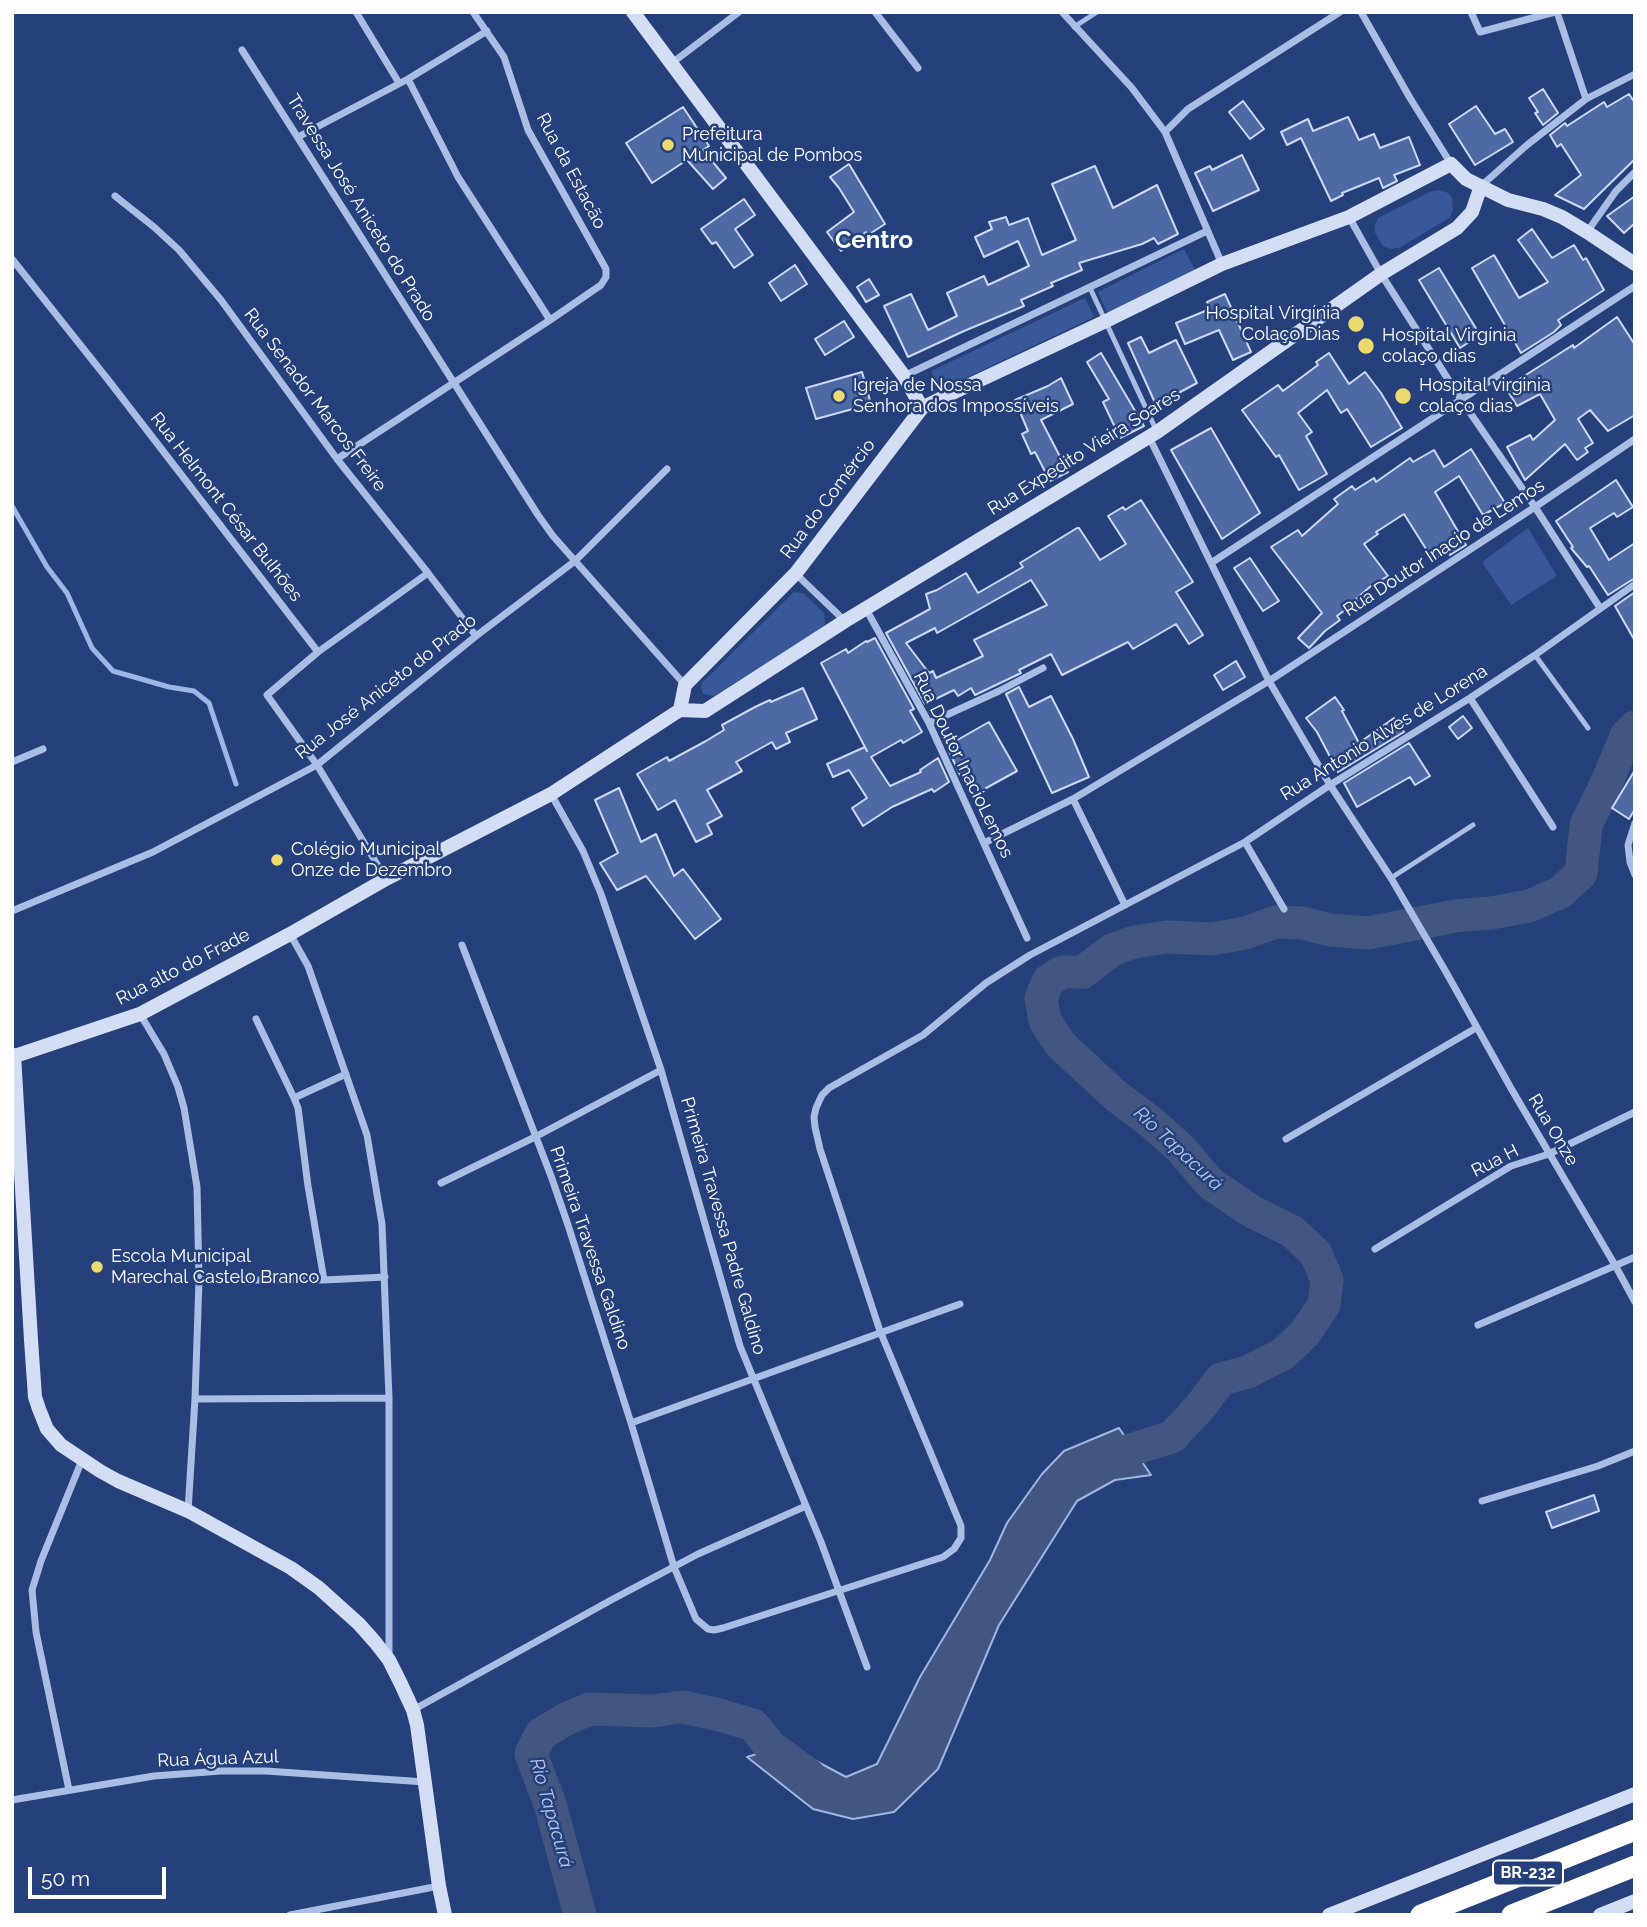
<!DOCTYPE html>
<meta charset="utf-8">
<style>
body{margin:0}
#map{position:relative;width:1647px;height:1927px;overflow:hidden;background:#26407c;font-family:Raleway,sans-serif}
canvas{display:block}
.frame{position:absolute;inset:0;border:14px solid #fff;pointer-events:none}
.scale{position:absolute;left:28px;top:1867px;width:138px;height:32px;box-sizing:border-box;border:4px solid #fff;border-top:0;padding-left:9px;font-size:21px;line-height:24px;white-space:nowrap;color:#fff;-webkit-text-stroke:5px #26407c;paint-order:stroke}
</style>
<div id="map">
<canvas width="1647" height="1927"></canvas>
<div class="frame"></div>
<div class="scale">50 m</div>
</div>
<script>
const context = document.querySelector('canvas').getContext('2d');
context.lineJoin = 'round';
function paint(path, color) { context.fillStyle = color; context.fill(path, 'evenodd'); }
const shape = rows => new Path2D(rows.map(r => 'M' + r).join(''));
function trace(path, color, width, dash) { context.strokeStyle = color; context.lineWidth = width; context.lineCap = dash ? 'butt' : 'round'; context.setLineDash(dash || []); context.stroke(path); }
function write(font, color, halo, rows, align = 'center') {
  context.font = font + ' Raleway,sans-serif'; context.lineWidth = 5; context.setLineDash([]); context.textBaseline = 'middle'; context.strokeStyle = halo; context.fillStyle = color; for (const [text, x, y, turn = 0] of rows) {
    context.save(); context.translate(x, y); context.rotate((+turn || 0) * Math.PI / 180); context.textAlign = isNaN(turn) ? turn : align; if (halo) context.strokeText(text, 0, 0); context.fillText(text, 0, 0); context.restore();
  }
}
paint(shape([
 [1440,190,1448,193,1452,198,1453,211,1449,218,1399,248,1391,249,1383,246,1375,233,1375,225,1378,218,1432,191],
 [1184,249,1195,270,1108,313,1098,292],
 [1085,298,1094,317,940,390,931,371],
 [1528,528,1557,576,1511,605,1482,562],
 [794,592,803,593,824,613,825,624,822,628,714,696,703,694,701,688,702,683]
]), '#395899');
const water = shape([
 [1119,1428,1151,1475,1115,1480,1077,1501,999,1625,938,1769,894,1812,853,1819,813,1809,747,1757,786,1745,846,1777,877,1764,920,1677,990,1560,1007,1523,1042,1474,1064,1451,1119,1428]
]);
paint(water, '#425681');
trace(water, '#9eb6e5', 2);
trace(shape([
 [12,506,47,567,67,593,92,648,113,671,169,687,194,691,209,703,236,784]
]), '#9eb6e5', 5);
trace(shape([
 [1091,1465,1111,1456,1172,1437,1200,1407,1221,1379,1248,1372,1283,1354,1305,1333,1324,1305,1327,1280,1316,1254,1293,1232,1251,1211,1210,1183,1181,1149,1152,1123,1115,1095,1061,1045,1045,1021,1041,998,1048,981,1062,972,1083,972,1112,950,1134,942,1167,937,1212,939,1245,933,1276,922,1302,923,1330,930,1368,933,1455,916,1491,913,1529,906,1561,892,1581,873,1586,825,1607,782,1626,736,1635,727],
 [580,1915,550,1804,531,1754,541,1734,566,1719,589,1709,652,1711,682,1707,716,1714,753,1725,770,1746,809,1775]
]), '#425681', 33);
const building = shape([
 [1543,89,1558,113,1543,125,1535,113,1538,112,1529,98,1543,89],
 [1629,94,1635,103,1635,159,1584,209,1555,195,1581,175,1561,144,1557,147,1550,135,1565,123,1567,126,1604,102,1607,107,1629,94],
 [1243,101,1264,129,1250,139,1229,112,1243,101],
 [1476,106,1495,134,1505,129,1513,142,1475,165,1449,124,1476,106],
 [683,107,709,146,703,150,726,178,713,189,687,160,652,183,626,143,683,107],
 [1348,117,1359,140,1374,134,1380,148,1409,137,1420,165,1394,175,1397,181,1383,188,1379,178,1342,193,1343,195,1331,201,1301,138,1287,145,1281,132,1308,119,1313,131,1348,117],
 [1242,155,1259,190,1213,211,1195,173,1210,166,1212,170,1242,155],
 [849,164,885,224,868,235,866,232,841,251,827,232,854,212,839,188,830,177,849,164],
 [1095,166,1113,208,1157,185,1178,234,1158,244,1154,238,1142,244,1079,263,1082,270,1051,283,1053,286,1021,300,1024,306,964,331,908,357,884,306,911,294,928,330,957,316,947,293,984,276,988,285,1029,266,1018,241,984,257,975,237,992,229,989,222,1006,217,1009,225,1028,218,1042,255,1076,240,1052,184,1095,166],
 [1635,196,1635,223,1624,233,1607,216,1635,196],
 [744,199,755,215,735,229,753,255,734,268,716,242,712,244,701,229,744,199],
 [1532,229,1552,258,1574,245,1583,260,1586,258,1604,290,1558,320,1561,325,1554,332,1521,353,1472,268,1494,255,1519,298,1548,282,1518,240,1532,229],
 [795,265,807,284,781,301,769,283,795,265],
 [1439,268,1480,335,1460,348,1419,280,1439,268],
 [869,279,879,295,866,302,857,287,869,279],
 [1225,294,1251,352,1233,360,1219,330,1185,344,1176,323,1210,309,1207,302,1225,294],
 [1617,317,1635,345,1635,415,1608,431,1590,410,1578,419,1593,443,1585,448,1588,452,1577,460,1565,444,1525,480,1507,447,1530,435,1533,440,1555,420,1540,394,1517,406,1509,393,1513,390,1510,385,1573,345,1574,348,1617,317],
 [844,321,854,337,825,355,815,339,844,321],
 [1141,337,1149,353,1176,340,1197,383,1156,405,1128,343,1141,337],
 [1101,353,1144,426,1120,438,1103,402,1109,399,1087,362,1101,353],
 [1329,353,1349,384,1365,372,1381,393,1402,428,1371,447,1347,409,1341,413,1327,390,1298,413,1312,432,1306,436,1327,474,1299,490,1279,455,1276,457,1242,410,1278,385,1283,391,1318,365,1316,362,1329,353],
 [862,372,871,404,816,419,806,388,862,372],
 [1061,378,1073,404,1041,420,1068,472,1050,481,1035,452,1031,454,1022,434,1028,431,1015,400,1048,386,1061,378],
 [1211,428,1260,513,1222,539,1171,450,1211,428],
 [1471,449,1505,503,1483,515,1459,476,1435,492,1466,545,1450,555,1448,551,1433,560,1404,514,1376,532,1378,534,1364,544,1388,576,1371,586,1356,599,1357,601,1337,616,1340,620,1325,631,1309,648,1298,638,1322,613,1271,547,1298,530,1302,536,1338,504,1334,499,1352,486,1355,490,1374,478,1376,482,1410,458,1413,462,1434,450,1444,467,1471,449],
 [1616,480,1633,507,1617,517,1614,513,1590,528,1609,560,1635,543,1635,578,1608,595,1589,566,1587,567,1571,548,1573,547,1556,521,1616,480],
 [1141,500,1193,582,1176,592,1203,635,1189,644,1176,624,1133,649,1128,642,1062,675,1051,654,1019,670,1021,673,975,695,971,688,958,696,954,690,925,704,886,633,930,609,926,594,937,590,966,573,978,593,1023,567,1020,563,1077,528,1079,528,1100,560,1126,544,1108,516,1123,507,1125,510,1141,500],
 [1031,580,1047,605,974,640,983,656,936,678,933,671,929,673,906,643,935,628,937,633,1031,580],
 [1250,558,1279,601,1263,611,1234,568,1250,558],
 [1635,592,1635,641,1615,606,1635,592],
 [875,638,914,709,910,711,922,732,903,743,901,740,871,757,890,786,921,772,920,770,938,758,949,782,934,792,932,789,892,807,863,826,852,808,867,798,849,770,833,777,827,764,865,747,867,751,821,663,846,649,848,653,866,641,867,642,875,638],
 [1236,661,1245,677,1223,690,1214,675,1236,661],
 [1019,687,1029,707,1051,696,1073,739,1089,777,1052,793,1006,694,1019,687],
 [803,688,817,719,786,733,790,742,776,749,772,742,736,762,742,771,707,790,722,816,707,824,712,834,696,842,675,800,658,810,637,774,667,757,669,761,706,741,724,730,722,725,755,707,770,700,771,702,803,688],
 [1335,697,1344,710,1342,711,1359,743,1394,718,1404,732,1338,772,1317,732,1306,718,1335,697],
 [1463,716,1472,728,1458,739,1449,727,1463,716],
 [989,722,1017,771,979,792,967,771,960,775,949,751,954,748,952,743,989,722],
 [1409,743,1430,776,1415,785,1410,777,1357,807,1344,783,1409,743],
 [1635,770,1635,809,1629,819,1612,808,1635,770],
 [619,788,641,842,656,834,674,876,683,869,721,919,695,939,646,876,617,890,600,863,618,853,595,800,619,788],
 [1594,1495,1599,1511,1552,1528,1546,1512,1594,1495]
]);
paint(building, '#4e69a4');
trace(building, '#cdd9f4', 2);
trace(shape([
 [1074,27,1097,12],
 [1090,288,1157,432],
 [1535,655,1588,728],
 [1391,878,1473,825]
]), '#aabde4', 5);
trace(shape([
 [356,12,399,83],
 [875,12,918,68],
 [1062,12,1132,88,1165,132,1222,264],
 [1361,12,1410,98,1451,164],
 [1471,12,1480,32,1555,12],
 [1557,12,1586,99],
 [242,50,538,515,553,536,685,685],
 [672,63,739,12],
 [408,79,458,177,550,320],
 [1165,132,1188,109,1340,12],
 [298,137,408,79,487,31],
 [1481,186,1527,145,1586,99,1635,74],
 [115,196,154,227,179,250,221,300,337,459,428,573,476,636],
 [1349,217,1381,274,1462,401,1535,507,1600,608],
 [1587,232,1616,191,1635,172],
 [12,259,109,381,318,652],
 [904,376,1207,231],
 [1149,437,1269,681,1330,785,1391,878,1446,972,1512,1090,1615,1265,1635,1302],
 [337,459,550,320,601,285,606,277,606,269,528,130,504,57,473,12],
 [1211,563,1635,286],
 [796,574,845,621],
 [866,609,929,723,1027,938],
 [1470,698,1553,827],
 [929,723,999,691,1043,668],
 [12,762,43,749],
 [551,794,583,851,601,894,661,1070,740,1346,821,1542,867,1667],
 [1073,799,1125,905],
 [1635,823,1628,845,1630,862,1635,875],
 [1245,842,1284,909],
 [984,843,1073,799,1269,681,1535,507,1635,439],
 [386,879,317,765,267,695,318,652,428,573],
 [12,911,153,852,317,765,476,636,575,561,667,469],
 [290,934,308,966,367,1135,382,1224,389,1398,389,1656],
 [462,945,551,1176,568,1225,631,1423,674,1567,696,1619,708,1629,714,1630,723,1628,943,1557,954,1549,961,1538,961,1526,880,1331,820,1149,815,1127,814,1117,816,1108,822,1095,829,1088,923,1035,986,983,1030,955,1245,842,1330,785,1470,698,1535,655,1635,584],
 [140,1014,164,1054,178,1087,184,1108,197,1187,199,1280,195,1399,188,1511],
 [256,1019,294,1098,298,1108,308,1186,324,1280],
 [294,1098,346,1074],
 [1286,1139,1476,1028],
 [441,1183,535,1137,661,1070],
 [1375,1249,1511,1166,1549,1154,1635,1112],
 [199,1280,324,1280,385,1277],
 [1478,1325,1635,1257],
 [195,1399,389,1398],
 [631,1423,960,1304],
 [1482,1501,1598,1466,1635,1451],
 [413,1710,613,1599,698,1554,806,1506],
 [69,1790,36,1632,32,1590,41,1561,82,1460],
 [12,1800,154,1776,221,1771,266,1771,425,1782],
 [290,1915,439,1886]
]), '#aabde4', 7);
trace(shape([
 [633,12,904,376,922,408],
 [680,710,705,711,845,621,1157,432,1381,274,1457,228,1472,212,1481,186],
 [14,1055,31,1340,35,1397,39,1409,47,1429,61,1445,100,1471,118,1481,188,1511,291,1568,319,1588,359,1624,375,1642,389,1660,401,1684,413,1710,417,1725,439,1886,445,1915],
 [12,1057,140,1014,290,934,386,879,551,794,680,710,685,685,796,573,922,408,944,397,1106,321,1222,264,1349,217,1451,164,1466,179,1508,200,1543,209,1562,217,1587,232,1635,264],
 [1329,1915,1635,1794],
 [1600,1915,1635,1901]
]), '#d3ddf4', 14);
trace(shape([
 [1421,1915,1635,1830],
 [1512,1915,1635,1866]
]), '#fff', 21);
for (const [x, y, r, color] of [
 [668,145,7,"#edda6f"],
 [1356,324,9,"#edda6f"],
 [1366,346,9,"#edda6f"],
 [839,396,7,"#edda6f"],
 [1403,396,9,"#edda6f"],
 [277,860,7,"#edda6f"],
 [97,1267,7,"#edda6f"]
]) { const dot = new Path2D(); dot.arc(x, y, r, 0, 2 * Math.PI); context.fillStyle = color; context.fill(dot); trace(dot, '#26407c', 2.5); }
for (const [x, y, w] of [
 [1528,1873,70]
]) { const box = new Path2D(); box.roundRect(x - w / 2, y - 12.5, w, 25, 5); context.fillStyle = '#26407c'; context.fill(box); trace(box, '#fff', 2); }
write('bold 16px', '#fff', null, [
 ["BR-232",1528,1873]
]);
write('18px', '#fff', '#26407c', [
 ["Prefeitura",682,135],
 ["Municipal de Pombos",682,156],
 ["Hospital Virgínia",1340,314,"right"],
 ["Colaço Dias",1340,335,"right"],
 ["Hospital Virgínia",1382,336],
 ["colaço dias",1382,357],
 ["Igreja de Nossa",853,386],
 ["Senhora dos Impossíveis",853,407],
 ["Hospital virginia",1419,386],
 ["colaço dias",1419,407],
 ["Colégio Municipal",291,850],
 ["Onze de Dezembro",291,871],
 ["Escola Municipal",111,1257],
 ["Marechal Castelo Branco",111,1278]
], 'left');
write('18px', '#fff', '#26407c', [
 ["Rua da Estacão",571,171,62],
 ["Travessa José Aniceto do Prado",361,208,58],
 ["Rua Senador Marcos Freire",315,400,53],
 ["Rua Expedito Vieira Soares",1084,452,-32],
 ["Rua do Comércio",828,499,-53],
 ["Rua Helmont César Bulhões",226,507,52],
 ["Rua Doutor Inacio de Lemos",1444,548,-33],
 ["Rua José Aniceto do Prado",386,687,-38],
 ["Rua Antonio Alves de Lorena",1384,733,-32],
 ["Rua Doutor InacioLemos",963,765,64],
 ["Rua alto do Frade",183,967,-27],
 ["Rua Onze",1553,1130,59],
 ["Rua H",1495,1161,-27],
 ["Primeira Travessa Padre Galdino",723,1226,74],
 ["Primeira Travessa Galdino",590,1248,71],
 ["Rua Água Azul",218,1759,-2]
]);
write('italic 19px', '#b5c7ec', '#26407c', [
 ["Rio Tapacurá",1178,1149,43],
 ["Rio Tapacurá",551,1813,74]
]);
write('bold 24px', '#fff', '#26407c', [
 ["Centro",874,241]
]);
</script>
